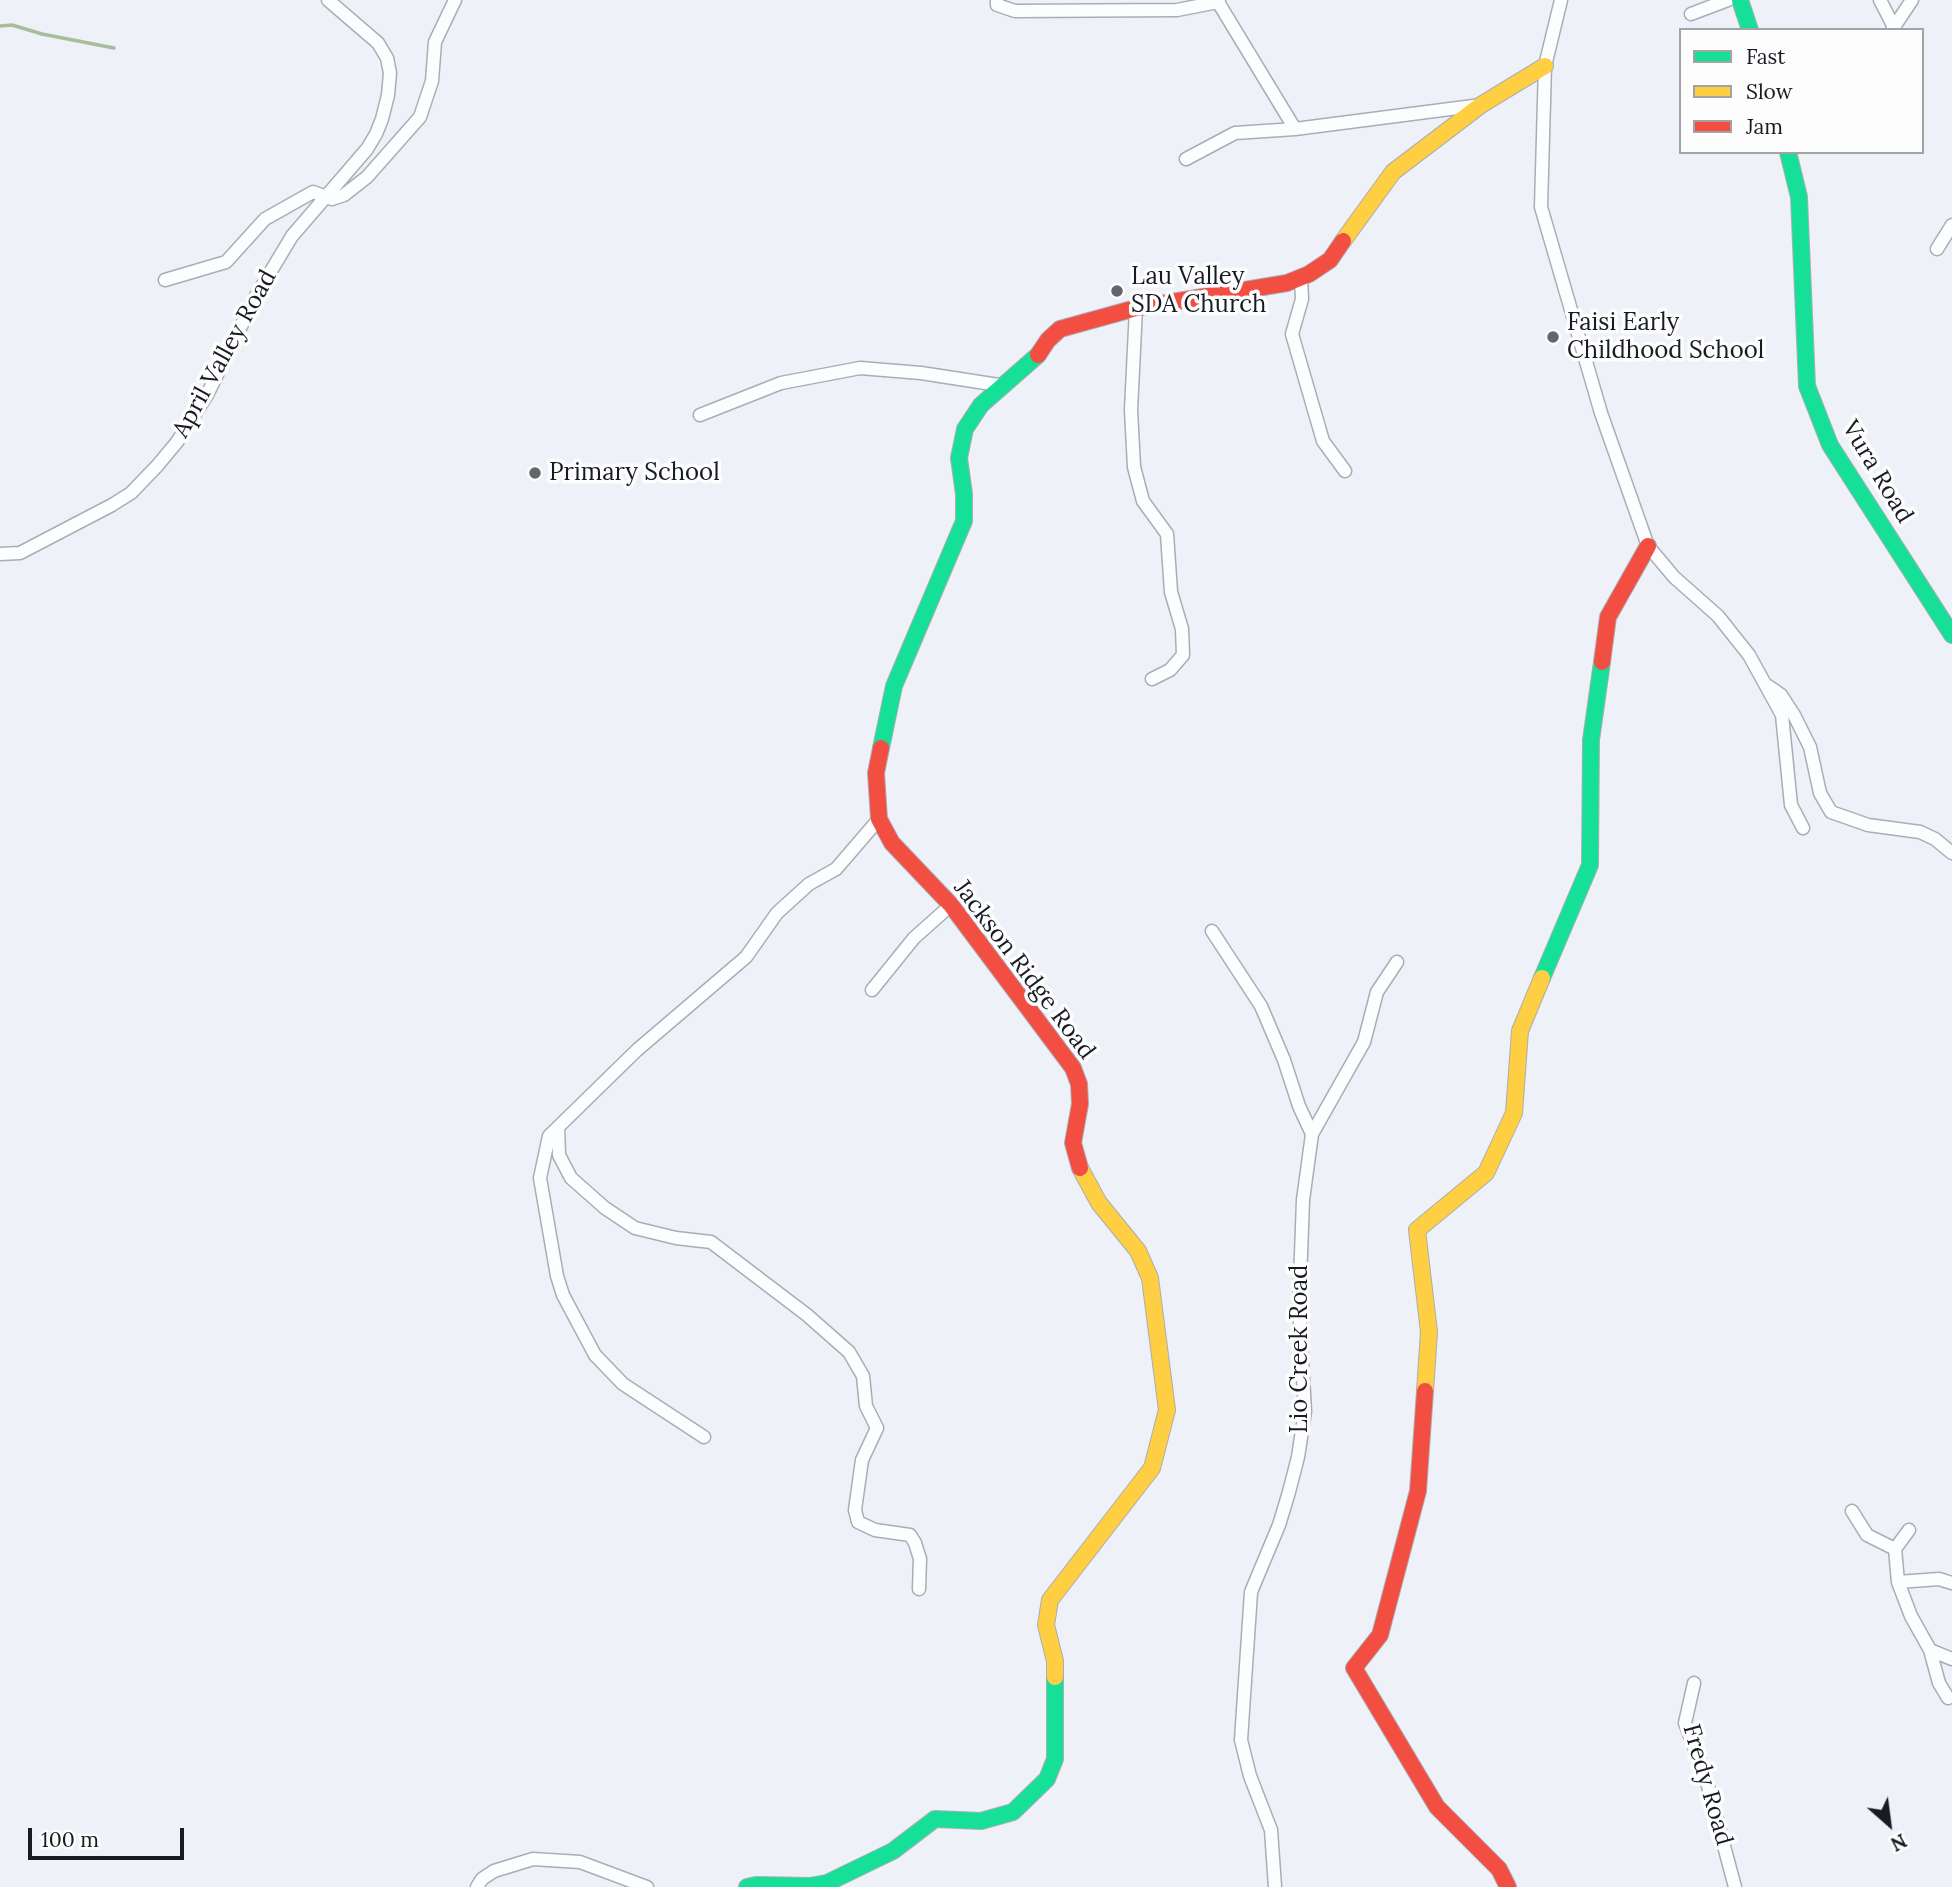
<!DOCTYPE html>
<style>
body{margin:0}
#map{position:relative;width:1952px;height:1887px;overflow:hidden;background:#eef1f8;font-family:Lora,serif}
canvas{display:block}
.legend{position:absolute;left:1679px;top:28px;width:245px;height:126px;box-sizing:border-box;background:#fdfdfd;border:2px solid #a1a3a5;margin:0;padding:9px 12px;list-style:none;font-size:21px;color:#171b22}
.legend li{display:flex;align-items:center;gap:14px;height:35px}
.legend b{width:35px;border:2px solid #a1a3a5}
.north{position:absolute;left:1854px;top:1789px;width:70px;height:70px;-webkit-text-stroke:5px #fdfdfd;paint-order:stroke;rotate:152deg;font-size:19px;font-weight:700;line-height:28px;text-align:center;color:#171b22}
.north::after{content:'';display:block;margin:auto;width:24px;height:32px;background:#171b22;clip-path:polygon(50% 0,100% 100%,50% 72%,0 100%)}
.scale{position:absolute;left:28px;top:1828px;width:156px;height:32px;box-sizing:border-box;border:4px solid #171b22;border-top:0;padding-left:9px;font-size:21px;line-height:24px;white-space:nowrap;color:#171b22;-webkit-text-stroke:5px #fdfdfd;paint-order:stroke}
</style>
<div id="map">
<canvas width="1952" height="1887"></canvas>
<ul class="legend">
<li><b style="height:9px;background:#16e098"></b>Fast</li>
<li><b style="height:9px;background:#ffcf43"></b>Slow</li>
<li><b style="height:9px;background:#f24e42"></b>Jam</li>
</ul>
<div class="north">N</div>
<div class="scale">100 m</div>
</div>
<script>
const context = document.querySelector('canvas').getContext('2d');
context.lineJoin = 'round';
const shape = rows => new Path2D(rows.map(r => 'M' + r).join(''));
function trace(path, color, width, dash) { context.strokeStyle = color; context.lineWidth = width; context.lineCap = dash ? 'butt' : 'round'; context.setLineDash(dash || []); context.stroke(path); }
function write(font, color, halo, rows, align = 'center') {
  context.font = font + ' Lora,serif'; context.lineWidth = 7; context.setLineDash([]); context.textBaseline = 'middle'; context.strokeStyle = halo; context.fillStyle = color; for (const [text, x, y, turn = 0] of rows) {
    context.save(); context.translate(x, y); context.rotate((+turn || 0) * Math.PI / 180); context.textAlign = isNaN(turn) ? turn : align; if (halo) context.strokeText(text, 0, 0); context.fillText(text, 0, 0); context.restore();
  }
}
trace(shape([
 [0,26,12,25,42,34,114,48]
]), '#a9bd9d', 3.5);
const street = shape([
 [997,0,997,5,1015,11,1177,10,1218,2,1219,0],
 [1561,0,1545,66,1541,207,1601,413,1648,546,1674,577,1718,616,1749,655,1782,715,1791,805,1803,828],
 [1880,0,1894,27],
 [1218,2,1295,129],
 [1691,14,1728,0],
 [1892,30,1912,0],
 [1186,159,1235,133,1295,129,1481,105],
 [1937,249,1952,225],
 [1301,277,1302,299,1292,334,1323,441,1345,471],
 [165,280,226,262,265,219,313,192,332,199,344,195,367,177,420,117,432,81,435,42,455,0],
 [1136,308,1131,410,1134,467,1143,501,1167,534,1171,592,1182,629,1183,655,1170,670,1152,679],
 [700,415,781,383,860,368,921,373,1005,386],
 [0,554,20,553,112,505,131,493,157,466,177,442,207,395,256,296,292,236,367,149,376,134,382,119,388,95,390,73,387,58,378,43,328,0],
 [1768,686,1781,695,1794,715,1810,747,1820,793,1831,812,1868,825,1920,832,1935,839,1952,853],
 [1212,931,1261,1006,1284,1060,1299,1106,1312,1134],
 [872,990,914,938,951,905],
 [558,1127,559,1155,571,1178,605,1208,635,1228,676,1238,711,1242,807,1315,849,1352,863,1376,866,1406,877,1428,862,1460,855,1510,858,1522,875,1530,910,1535,915,1543,920,1559,919,1589],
 [704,1437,623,1384,595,1355,563,1295,557,1276,540,1178,549,1136,637,1050,746,957,777,913,809,884,836,869,879,819],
 [1852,1511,1867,1535,1895,1549],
 [1909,1530,1895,1549,1898,1582,1911,1616,1930,1650,1952,1659],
 [1898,1582,1939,1579,1952,1583],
 [1930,1650,1939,1683,1948,1698],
 [1694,1683,1685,1723,1705,1775,1735,1887],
 [477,1887,482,1879,494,1871,533,1859,580,1862,647,1887],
 [1275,1887,1271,1830,1250,1776,1241,1740,1251,1592,1279,1525,1289,1492,1298,1457,1305,1411,1299,1308,1303,1200,1312,1134,1364,1042,1377,992,1397,962]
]);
const fast = shape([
 [1740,0,1750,30],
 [1788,152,1799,197,1807,386,1830,445,1952,635],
 [881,748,894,686,964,521,964,494,959,458,965,429,981,405,1038,355],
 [1542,978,1590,865,1591,740,1602,662],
 [747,1887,756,1885,810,1886,827,1883,893,1851,935,1819,981,1821,1013,1812,1047,1779,1055,1759,1055,1677]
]);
const slow = shape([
 [1343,241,1393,172,1481,105,1545,66],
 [1425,1391,1429,1332,1417,1230,1486,1173,1514,1113,1520,1031,1542,978],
 [1055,1677,1055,1661,1046,1625,1050,1600,1152,1468,1167,1410,1150,1278,1138,1251,1099,1203,1080,1168]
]);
const jam = shape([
 [1038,355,1048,340,1060,329,1136,308,1287,283,1309,274,1330,260,1343,241],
 [1602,662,1608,617,1648,546],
 [881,748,876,773,879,819,892,843,951,905,1073,1068,1079,1084,1080,1104,1073,1143,1080,1168],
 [1425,1391,1418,1491,1380,1635,1354,1668,1437,1807,1499,1869,1508,1887]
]);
trace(street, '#aaadb4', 15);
trace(fast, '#aaadb4', 18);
trace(slow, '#aaadb4', 18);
trace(jam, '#aaadb4', 18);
trace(street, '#fcfdfe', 12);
trace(fast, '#16e098', 16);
trace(slow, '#ffcf43', 16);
trace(jam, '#f24e42', 16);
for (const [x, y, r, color] of [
 [1117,291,7,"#62666d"],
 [1553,337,7,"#62666d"],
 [535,473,7,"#62666d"]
]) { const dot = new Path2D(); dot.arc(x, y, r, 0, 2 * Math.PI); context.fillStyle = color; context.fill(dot); trace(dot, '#fdfdfd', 2.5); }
write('24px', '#171b22', '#fdfdfd', [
 ["Lau Valley",1131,277],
 ["SDA Church",1131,305],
 ["Faisi Early",1567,323],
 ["Childhood School",1567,351],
 ["Primary School",549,473]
], 'left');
write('24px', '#171b22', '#fdfdfd', [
 ["April Valley Road",225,354,-61],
 ["Vura Road",1877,472,59],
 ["Jackson Ridge Road",1024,970,53],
 ["Lio Creek Road",1300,1349,-90],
 ["Fredy Road",1707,1785,74]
]);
</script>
